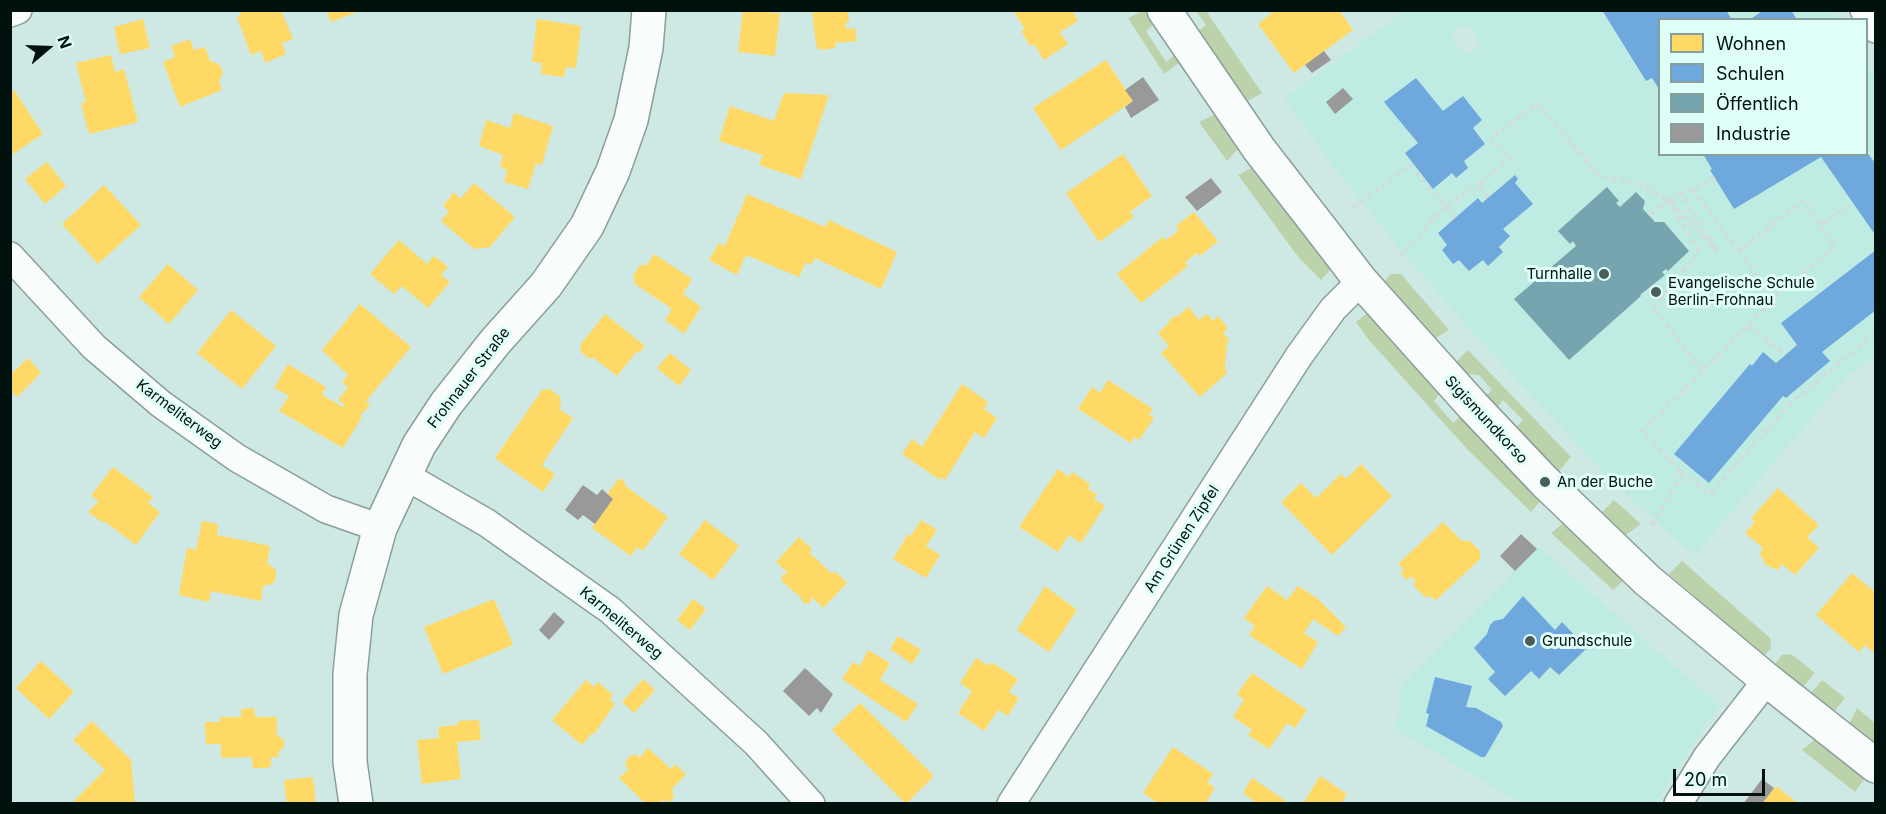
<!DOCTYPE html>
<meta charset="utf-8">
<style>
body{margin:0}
#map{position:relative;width:1886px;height:814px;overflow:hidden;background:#cee9e4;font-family:Inter,sans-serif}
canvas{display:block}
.frame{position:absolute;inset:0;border:12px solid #01110e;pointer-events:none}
.legend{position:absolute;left:1658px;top:18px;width:210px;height:138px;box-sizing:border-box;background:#dffef7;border:2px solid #869f9a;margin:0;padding:8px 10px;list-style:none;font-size:18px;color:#01110e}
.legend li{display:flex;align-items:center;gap:12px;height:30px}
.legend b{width:30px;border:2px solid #869f9a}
.north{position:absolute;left:18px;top:18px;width:60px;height:60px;-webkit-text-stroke:4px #dffef7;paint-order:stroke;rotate:71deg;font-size:16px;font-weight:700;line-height:24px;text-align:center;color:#01110e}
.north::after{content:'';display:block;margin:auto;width:21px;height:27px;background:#01110e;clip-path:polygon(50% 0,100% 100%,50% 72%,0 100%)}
.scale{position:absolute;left:1673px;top:769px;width:92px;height:27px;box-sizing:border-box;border:3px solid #01110e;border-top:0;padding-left:8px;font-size:18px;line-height:21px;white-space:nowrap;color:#01110e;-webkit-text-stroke:4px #dffef7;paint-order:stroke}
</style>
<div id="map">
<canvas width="1886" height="814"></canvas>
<div class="frame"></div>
<ul class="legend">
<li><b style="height:16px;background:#ffd966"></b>Wohnen</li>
<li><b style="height:16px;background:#6fa8dc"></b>Schulen</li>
<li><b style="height:16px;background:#76a5af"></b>Öffentlich</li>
<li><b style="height:16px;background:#999"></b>Industrie</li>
</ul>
<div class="north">N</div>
<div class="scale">20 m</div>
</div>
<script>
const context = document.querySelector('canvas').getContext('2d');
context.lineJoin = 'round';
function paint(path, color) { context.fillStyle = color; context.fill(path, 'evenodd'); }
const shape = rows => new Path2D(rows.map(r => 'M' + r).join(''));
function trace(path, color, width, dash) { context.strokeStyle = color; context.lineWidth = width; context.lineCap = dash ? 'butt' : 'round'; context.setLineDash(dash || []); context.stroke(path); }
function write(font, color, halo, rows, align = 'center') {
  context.font = font + ' Inter,sans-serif'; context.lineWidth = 6; context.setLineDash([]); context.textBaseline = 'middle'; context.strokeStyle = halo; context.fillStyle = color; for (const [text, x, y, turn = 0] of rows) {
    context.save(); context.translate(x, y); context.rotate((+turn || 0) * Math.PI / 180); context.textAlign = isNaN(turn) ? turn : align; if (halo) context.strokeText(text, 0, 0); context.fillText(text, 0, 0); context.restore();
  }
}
paint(shape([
 [1404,11,1834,11,1839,19,1660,20,1660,154,1866,154,1867,63,1876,77,1875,355,1846,378,1694,556,1609,478,1471,331,1398,247,1340,175,1284,99],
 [1459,26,1467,26,1475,33,1479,43,1475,51,1467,53,1459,48,1453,38,1453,30],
 [1539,547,1719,705,1655,803,1521,803,1396,730,1402,684]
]), '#beece3');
paint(shape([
 [1143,11,1146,11,1154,24,1146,31,1166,62,1175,55,1180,62,1164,74,1128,18],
 [1196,11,1206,11,1262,93,1246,102,1197,32,1206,25],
 [1216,114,1239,148,1227,161,1199,122],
 [1253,167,1331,269,1321,280,1299,258,1238,175],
 [1391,274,1401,274,1449,330,1434,339,1385,281],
 [1367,313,1440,393,1434,401,1453,423,1461,416,1542,499,1531,512,1467,449,1368,339,1356,322],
 [1468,350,1571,457,1559,471,1515,428,1523,420,1503,400,1496,408,1485,397,1492,390,1479,375,1465,374,1455,363],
 [1614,500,1641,524,1626,535,1602,512],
 [1566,521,1626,578,1613,590,1551,533],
 [1682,561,1770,638,1771,648,1764,656,1669,574],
 [1791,654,1815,673,1803,687,1775,664,1782,655],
 [1822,680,1845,698,1834,712,1810,694],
 [1857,708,1875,723,1875,746,1849,725],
 [1817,738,1865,778,1855,792,1802,750]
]), '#bcd2ab');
paint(shape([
 [241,10,281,10,293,39,282,43,286,54,265,63,261,51,251,55,237,17,240,15],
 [326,10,360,10,360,11,331,22],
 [743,10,771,10,771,13,780,13,775,56,738,52],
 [812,10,848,12,849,22,845,23,846,29,855,28,857,41,835,43,835,48,819,50,816,45],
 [1017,10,1072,10,1078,21,1060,32,1068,44,1044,60,1034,44,1030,46,1021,31,1025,29,1014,12],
 [1276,10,1339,10,1353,30,1294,73,1258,24],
 [143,19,150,48,120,54,114,27],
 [537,19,581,26,576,68,566,67,564,77,541,74,542,63,532,62],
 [190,39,194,50,205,47,210,61,219,64,223,73,219,81,222,90,180,107,163,62,175,57,171,46],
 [111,55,115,72,124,69,138,122,89,134,81,103,86,102,76,63],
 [1106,60,1133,101,1061,150,1033,108],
 [14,90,43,134,10,156,10,92],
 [784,93,829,95,801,179,759,165,763,155,719,141,730,106,774,121],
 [514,113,553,126,542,165,536,163,528,189,504,182,507,170,500,167,503,155,479,146,486,120,510,128],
 [1123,154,1152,196,1130,212,1134,217,1099,242,1066,193],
 [47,162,66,186,45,204,25,179],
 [474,183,515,217,490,247,474,249,441,221,449,211,443,206,454,192,460,199],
 [104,185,141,225,98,264,62,224],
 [747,194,825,227,829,220,897,252,881,289,815,258,811,265,806,262,799,277,746,255,737,275,709,260,719,243,725,246],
 [1194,212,1218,241,1200,256,1197,253,1185,262,1188,266,1141,303,1117,274,1163,237,1166,240,1179,230,1176,226],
 [399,240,427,264,434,256,448,267,441,275,450,282,428,308,402,286,394,294,370,274],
 [654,254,692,279,683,294,701,307,684,334,665,320,672,309,635,284,633,276,640,265,647,265],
 [168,264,198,290,169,324,139,297],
 [360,304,411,347,366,401,370,405,360,416,362,417,343,448,279,411,289,396,274,388,288,364,326,387,322,395,343,407,345,405,338,400,348,387,342,382,348,375,322,350],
 [1188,307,1199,320,1207,314,1213,321,1218,316,1228,328,1223,333,1229,340,1227,343,1225,369,1227,373,1200,397,1161,353,1169,346,1158,333,1168,324,1171,318,1178,316],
 [231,310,276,346,242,389,197,353],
 [605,314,645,346,639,353,637,351,617,376,594,358,588,358,581,352,580,345],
 [670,353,691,370,679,386,657,368],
 [28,358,41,373,17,397,10,390,10,375],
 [1108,380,1153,409,1149,414,1154,418,1139,440,1134,437,1131,443,1078,409,1092,387,1100,393],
 [962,384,988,402,984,409,997,418,984,438,975,432,945,480,941,477,940,480,902,454,912,439,922,447],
 [550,389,560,397,561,404,559,409,573,418,542,465,555,474,543,492,495,458,542,390],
 [1361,464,1392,496,1332,555,1281,502,1301,483,1316,498,1341,474,1346,479],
 [113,467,153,497,148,503,160,512,136,545,104,521,103,523,88,512,99,501,91,496],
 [1058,469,1069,477,1072,472,1090,484,1088,489,1097,494,1094,499,1105,506,1081,543,1069,535,1058,552,1019,527],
 [619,478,626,483,624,485,668,517,643,551,637,547,631,556,592,528,613,499,607,494],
 [1778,488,1819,525,1807,537,1819,548,1795,575,1782,564,1778,570,1766,565,1760,554,1763,548,1745,533,1755,522,1751,518],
 [705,520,739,546,713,580,679,554],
 [921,520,937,530,926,546,940,555,926,578,893,559,908,534,911,536],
 [202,521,218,524,217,535,270,546,267,563,276,570,276,579,272,584,263,586,261,601,211,591,209,602,179,595,187,548,196,550],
 [1443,522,1462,541,1470,541,1480,551,1480,559,1435,601,1432,597,1425,597,1414,586,1415,581,1411,576,1407,580,1400,573,1404,569,1398,564],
 [799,537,812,549,809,552,832,574,835,571,847,583,823,608,812,597,810,603,803,603,801,598,781,580,783,574,788,573,776,562],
 [1852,573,1875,592,1875,654,1865,645,1859,652,1816,615],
 [1045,586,1077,610,1049,652,1017,630],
 [1267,586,1287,600,1298,586,1318,599,1346,627,1338,636,1313,619,1304,633,1318,642,1302,669,1249,635,1255,626,1244,618],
 [494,599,513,645,443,674,424,627],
 [693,599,706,609,690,630,677,620],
 [898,636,921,650,912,664,890,649],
 [868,650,890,663,880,680,918,704,906,722,842,679,853,662,860,666],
 [976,658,989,666,991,662,1018,679,1009,692,1019,698,1008,716,998,710,984,731,958,713,972,691,960,683],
 [41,661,74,692,49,719,16,688],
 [1252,673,1307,710,1295,728,1287,723,1269,749,1248,735,1252,730,1233,717,1244,700,1237,694],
 [643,679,655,690,634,713,622,702],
 [586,680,594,687,598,682,613,695,610,700,615,704,594,734,592,733,582,745,552,720],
 [860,703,934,776,906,804,832,730],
 [254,708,255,717,277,717,277,735,284,740,284,747,278,752,279,757,271,757,271,765,268,768,253,768,252,757,221,758,221,744,206,744,205,722,220,722,220,717,241,717,241,709],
 [479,720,481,740,457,742,461,779,422,784,417,740,439,738,438,727,458,725,458,721],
 [92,721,131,760,135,804,71,804,105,770,73,740],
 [1173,747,1213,774,1207,782,1215,788,1205,804,1159,804,1143,793],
 [648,748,671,769,675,764,686,774,672,789,674,797,669,802,662,800,659,804,646,804,619,778,629,769,625,766,628,757,636,754,640,758],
 [1320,776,1347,794,1341,804,1303,804],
 [313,777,316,804,287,804,284,780],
 [1252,778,1286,801,1285,804,1258,804,1243,793],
 [1776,786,1799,804,1762,804]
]), '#ffd966');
paint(shape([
 [1602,10,1726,10,1732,20,1660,20,1660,91,1652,78,1646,81],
 [1764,10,1791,10,1797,20,1749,20],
 [1416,78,1443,111,1463,96,1482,120,1473,128,1485,144,1464,161,1468,168,1456,178,1452,173,1433,189,1405,153,1418,143,1384,102],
 [1866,151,1876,164,1876,236,1821,157,1734,209,1710,170,1712,169,1703,154,1866,154],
 [1515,175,1518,179,1515,183,1533,204,1503,229,1510,236,1499,247,1503,252,1488,266,1483,260,1469,271,1459,260,1453,264,1442,250,1447,245,1438,233,1478,198,1482,203],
 [1876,250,1876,310,1822,352,1830,361,1786,398,1783,396,1709,483,1674,454,1750,364,1752,366,1763,352,1776,363,1797,345,1781,323],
 [1523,596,1555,630,1562,622,1587,648,1559,675,1550,667,1539,679,1531,671,1505,696,1488,679,1495,672,1474,648,1487,634,1490,625,1494,621,1503,619],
 [1435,677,1472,686,1466,707,1476,708,1501,722,1503,726,1485,757,1481,757,1426,726,1429,714,1426,713]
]), '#6fa8dc');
paint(shape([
 [1607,187,1619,201,1616,203,1620,207,1636,192,1645,201,1643,209,1655,222,1664,222,1689,251,1668,271,1666,269,1662,272,1665,275,1640,295,1641,296,1569,360,1514,299,1576,246,1573,241,1570,244,1558,231]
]), '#76a5af');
paint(shape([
 [1324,51,1331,60,1312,73,1305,65],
 [1143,77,1159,100,1131,118,1125,107,1133,101,1125,90],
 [1343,88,1353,99,1335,114,1326,102],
 [1211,178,1222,192,1197,211,1185,197],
 [583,485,597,495,602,489,613,499,595,524,583,515,578,520,565,510],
 [1521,534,1537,549,1515,571,1500,556],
 [554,612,565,622,549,640,539,630],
 [805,668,833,694,821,713,817,708,809,716,783,691],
 [1762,779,1774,788,1762,804,1743,804]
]), '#999');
const minor = shape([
 [1864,10,1876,29],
 [10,13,18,10],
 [10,256,94,347,161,404,237,458,326,509,380,528],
 [404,475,487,523,610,610,756,743,811,804],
 [1011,804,1299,356,1333,309,1361,281],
 [1678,804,1707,757,1767,680]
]);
const tertiary = shape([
 [1164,10,1259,149,1328,238,1361,281,1473,406,1545,482,1647,580,1767,680,1876,766],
 [356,804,350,762,350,674,356,615,380,528,419,445,446,404,495,342,546,285,587,226,613,171,631,120,646,48,649,10]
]);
trace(minor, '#8a9f9b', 30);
trace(tertiary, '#8a9f9b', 36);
trace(shape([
 [1715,178,1692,189,1739,250,1804,201,1820,225],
 [1692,189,1681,194,1718,252,1669,200,1699,252,1653,307,1703,371],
 [1488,197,1478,184,1510,159,1491,138,1538,103,1599,176,1645,186,1652,192,1669,200,1649,215],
 [1669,200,1681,194],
 [1353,208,1410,165,1445,207,1397,259],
 [1455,218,1445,207,1478,184],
 [1739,250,1773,299,1835,247,1820,225,1853,203],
 [1749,325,1773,299],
 [1682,473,1710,494,1790,404,1876,333],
 [1652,525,1682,473,1642,431,1749,325,1785,355]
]), '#d3dcdb', 4, [4.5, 4.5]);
trace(minor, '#f8fcfb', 27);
trace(tertiary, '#f8fcfb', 33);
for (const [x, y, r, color] of [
 [1604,274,6,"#495d59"],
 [1656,292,6,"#495d59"],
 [1545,482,6,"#495d59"],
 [1530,641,6,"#495d59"]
]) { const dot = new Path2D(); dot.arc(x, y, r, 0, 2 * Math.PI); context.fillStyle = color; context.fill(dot); trace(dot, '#dffef7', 2); }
write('15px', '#01110e', '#dffef7', [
 ["Turnhalle",1592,274,"right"],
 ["Evangelische Schule",1668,283],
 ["Berlin-Frohnau",1668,300],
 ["An der Buche",1557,482],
 ["Grundschule",1542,641]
], 'left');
write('15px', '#01110e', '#dffef7', [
 ["Frohnauer Straße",469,378,-52],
 ["Karmeliterweg",179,414,37],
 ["Sigismundkorso",1486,420,47],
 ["Am Grünen Zipfel",1182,539,-57],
 ["Karmeliterweg",621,623,40]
]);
</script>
